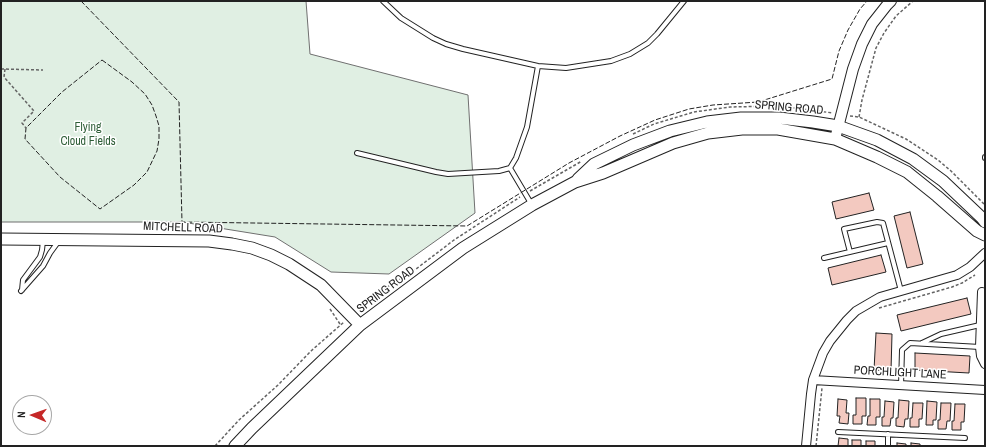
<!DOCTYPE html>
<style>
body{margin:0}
#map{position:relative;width:986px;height:447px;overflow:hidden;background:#fff;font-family:"Archivo Narrow",sans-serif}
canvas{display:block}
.frame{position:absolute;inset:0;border:2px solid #222;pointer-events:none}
.north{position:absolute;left:12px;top:395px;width:40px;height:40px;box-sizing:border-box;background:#fff;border:1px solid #a7a7a7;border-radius:50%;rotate:272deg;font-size:11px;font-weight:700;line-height:16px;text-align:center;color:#222}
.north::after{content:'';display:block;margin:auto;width:14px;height:18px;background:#c62828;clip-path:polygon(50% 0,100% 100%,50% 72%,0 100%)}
</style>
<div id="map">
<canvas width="986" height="447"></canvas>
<div class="frame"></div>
<div class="north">N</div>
</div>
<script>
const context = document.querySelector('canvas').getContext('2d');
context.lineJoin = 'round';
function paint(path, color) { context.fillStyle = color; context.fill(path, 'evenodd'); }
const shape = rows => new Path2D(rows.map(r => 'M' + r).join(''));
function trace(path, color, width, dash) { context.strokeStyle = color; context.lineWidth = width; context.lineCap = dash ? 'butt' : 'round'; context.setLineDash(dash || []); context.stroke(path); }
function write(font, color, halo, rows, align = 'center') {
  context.font = font + ' "Archivo Narrow",sans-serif'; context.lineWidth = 3; context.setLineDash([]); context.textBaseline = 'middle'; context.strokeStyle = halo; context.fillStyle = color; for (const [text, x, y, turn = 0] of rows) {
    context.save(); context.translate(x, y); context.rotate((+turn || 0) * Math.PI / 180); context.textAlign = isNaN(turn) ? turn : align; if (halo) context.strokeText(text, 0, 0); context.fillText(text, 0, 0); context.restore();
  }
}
const green = shape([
 [1,1,306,1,310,54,468,95,475,213,389,274,331,272,275,237,182,222,1,222,1,1]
]);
paint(green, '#e0efe3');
trace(green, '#6f6f6f', 1);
const building = shape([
 [869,193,874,210,836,219,832,202,869,193],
 [910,212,923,264,907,268,894,216,910,212],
 [881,255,886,272,832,285,828,268,881,255],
 [967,298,971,314,901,331,897,315,967,298],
 [876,333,892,334,891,371,874,370,876,333],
 [915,353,970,356,969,373,915,370,915,353],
 [856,398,866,398,866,416,862,416,862,424,853,424,853,415,856,415,856,398],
 [838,399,847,400,846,413,849,413,848,424,839,423,840,416,837,416,838,399],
 [870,399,880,399,880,417,876,417,876,425,867,425,868,416,870,416,870,399],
 [899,400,909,401,908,419,905,419,904,427,896,426,896,418,898,418,899,400],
 [885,401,894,402,893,418,891,418,890,426,882,426,882,417,884,417,885,401],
 [927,401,937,402,936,420,933,420,933,425,926,425,927,401],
 [913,403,923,403,922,419,919,419,919,427,910,427,910,418,912,418,913,403],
 [941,403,951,403,950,421,947,421,946,429,938,429,938,420,940,420,941,403],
 [955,404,965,404,964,422,961,422,961,430,952,430,952,421,954,421,955,404],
 [839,438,848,439,848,446,838,446,839,438],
 [852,440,861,440,861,446,852,446,852,440],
 [866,441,875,441,875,446,866,446,866,441],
 [897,443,906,444,906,446,897,446,897,443],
 [911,443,920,444,920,446,911,446,911,443]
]);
paint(building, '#f3c9c0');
trace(building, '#222', 1);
const service = shape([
 [383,1,401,18,433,38,446,44,463,49,538,66,566,68,611,61,630,54,648,43,657,34,684,1],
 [357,153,436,172,448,174,499,171,510,168,516,158,527,127,538,66],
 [985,157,985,158],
 [510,168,532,205],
 [850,252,844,229,877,222,883,223,901,291],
 [824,258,888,243],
 [22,290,23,280,40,257,42,250,43,241],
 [21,291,43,266,50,253,58,242],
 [922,343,941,334,980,325],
 [901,386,902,350,910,343,980,347],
 [838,432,965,438],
 [888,446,888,434]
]);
const minor = shape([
 [982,292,980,347,981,356,985,364],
 [813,380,985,390],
 [806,446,811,394,813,380,823,353,830,341,847,320,856,311,880,297,957,275,970,267,985,253]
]);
const tertiary = shape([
 [835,139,853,69,862,44,872,24,887,5,891,1]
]);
const secondary = shape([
 [578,179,594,164,633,145,670,131,707,122,741,118,779,118,813,122,838,126,877,140,913,159,943,181,982,218,985,222],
 [1,239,209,241,232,244,252,248,271,255,289,264,321,285,360,325],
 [235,446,252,428,360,325,463,248,532,205,575,182,603,173,673,143,708,133,742,129,778,129,835,139,877,157,907,172,937,196,977,231,985,235]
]);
trace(service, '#222', 6);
trace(minor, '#222', 10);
trace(tertiary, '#222', 12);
trace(secondary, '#222', 13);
trace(shape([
 [1,69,43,70],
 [5,69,4,77,34,111,22,123,26,128],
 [850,116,859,117,906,139,938,160,951,171,985,205],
 [859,117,862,100,876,48,884,33,896,16,913,1],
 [633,134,654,124,694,112,730,107,779,106,833,113],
 [530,191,582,161],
 [879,308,952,287,962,283,975,275],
 [330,309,340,324],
 [360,310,381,291,416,269,454,240,520,197],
 [215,446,239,420,278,385,311,351,344,322],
 [816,446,822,388]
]), '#646464', 1.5, [3, 2]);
trace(service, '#fff', 4);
trace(minor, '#fff', 8);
trace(tertiary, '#fff', 10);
trace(secondary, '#fff', 11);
trace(shape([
 [81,1,179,102,182,222,467,226,569,163,620,136,655,120,689,109,713,105,758,102,832,79,839,51,848,30,860,9,867,1],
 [102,60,132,82,145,94,152,105,156,116,159,126,159,139,157,151,147,172,134,185,100,209,60,177,25,139,26,128,62,92,102,60]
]), '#222', 1, [5, 2]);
write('12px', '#222', '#fff', [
 ["SPRING ROAD",789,108,5],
 ["MITCHELL ROAD",183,228,2],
 ["SPRING ROAD",386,290,-37],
 ["PORCHLIGHT LANE",900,373,3]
]);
write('12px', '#2f5e38', '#fff', [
 ["Flying",88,128],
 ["Cloud Fields",88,142]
]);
</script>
